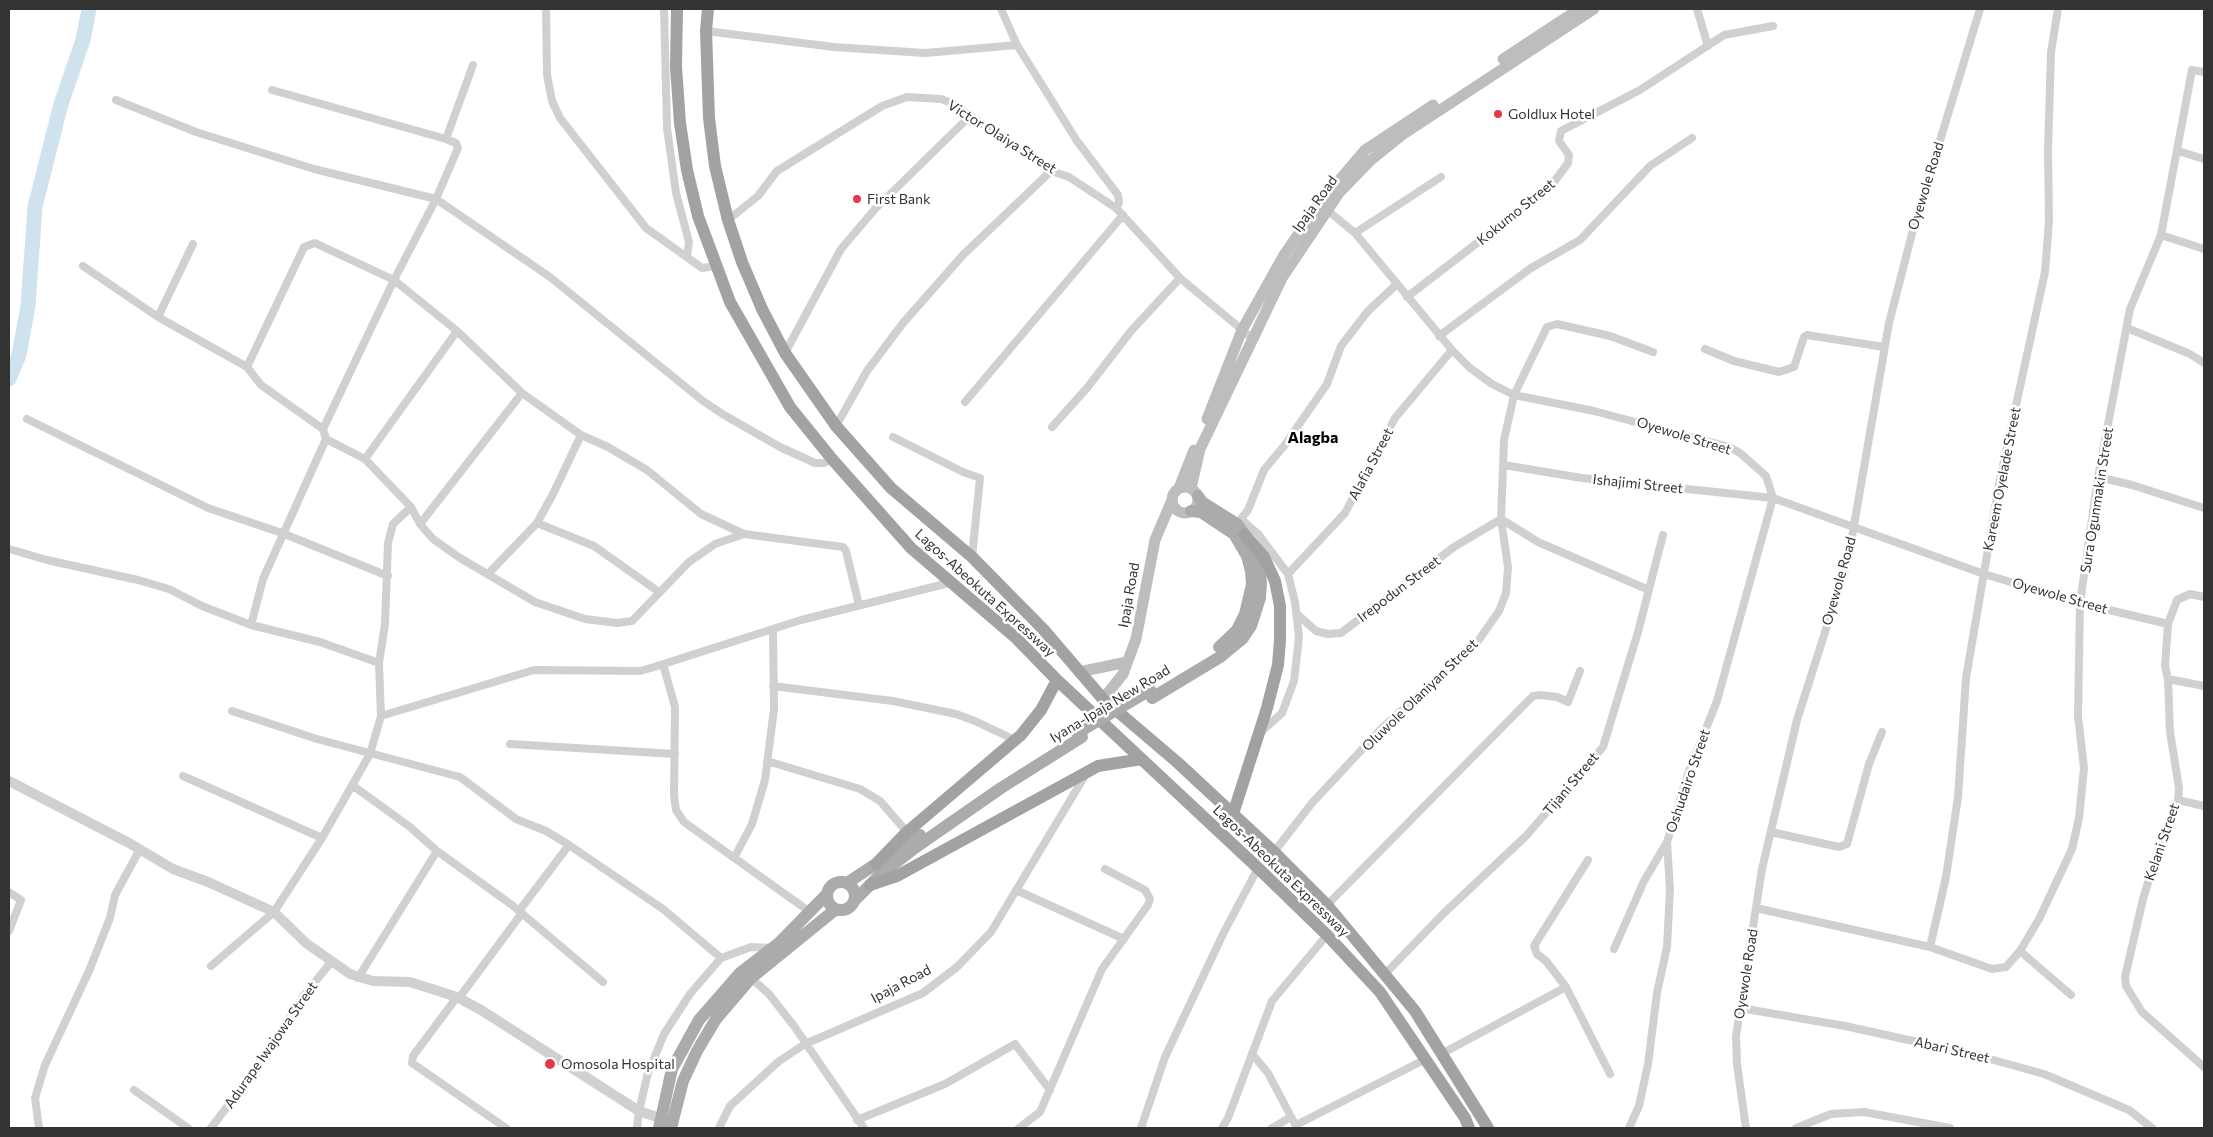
<!DOCTYPE html>
<style>
body{margin:0}
#map{position:relative;width:2213px;height:1137px;overflow:hidden;background:#fff;font-family:Commissioner,sans-serif}
canvas{display:block}
.frame{position:absolute;inset:0;border:10px solid #333;pointer-events:none}
</style>
<div id="map">
<canvas width="2213" height="1137"></canvas>
<div class="frame"></div>
</div>
<script>
const context = document.querySelector('canvas').getContext('2d');
context.lineJoin = 'round';
const shape = rows => new Path2D(rows.map(r => 'M' + r).join(''));
function trace(path, color, width, dash) { context.strokeStyle = color; context.lineWidth = width; context.lineCap = dash ? 'butt' : 'round'; context.setLineDash(dash || []); context.stroke(path); }
function write(font, color, halo, rows, align = 'center') {
  context.font = font + ' Commissioner,sans-serif'; context.lineWidth = 5; context.setLineDash([]); context.textBaseline = 'middle'; context.strokeStyle = halo; context.fillStyle = color; for (const [text, x, y, turn = 0] of rows) {
    context.save(); context.translate(x, y); context.rotate((+turn || 0) * Math.PI / 180); context.textAlign = isNaN(turn) ? turn : align; if (halo) context.strokeText(text, 0, 0); context.fillText(text, 0, 0); context.restore();
  }
}
trace(shape([
 [9,379,19,355,28,306,35,207,61,104,83,40,89,9]
]), '#cfe2ee', 15);
trace(shape([
 [546,9,547,75,552,101,560,118,646,228,702,268,716,266],
 [664,9,667,128,676,193,689,242,687,257],
 [1001,9,1017,45,1077,141,1118,195,1119,203,1116,208],
 [1697,9,1708,46],
 [706,31,834,47,925,53,1017,45],
 [272,90,446,139,456,143,458,148,436,199,394,280,323,429],
 [116,100,196,132,314,169,436,199,550,277,703,401,724,415,780,447,815,463,824,463,832,459],
 [446,139,473,65],
 [2178,151,2204,159],
 [1327,210,1355,233,1452,350,1470,368,1492,384,1514,395,1594,411,1729,447,1740,453,1766,476,1773,498,1984,574,2080,603,2168,624],
 [728,220,758,196,777,171,882,106,907,97,941,99,952,103,1051,171,1069,177,1116,208,1180,278,1253,339],
 [1355,233,1441,177],
 [2161,235,2204,249],
 [83,266,158,317,247,367,261,385,323,429,326,439,365,459,411,507,420,524,433,539,460,558,535,602,585,619,617,623,632,621,689,562,715,544,744,534,843,547,846,551,859,605],
 [1407,297,1551,186,1568,163,1569,155,1559,141,1561,131,1640,90,1724,35,1773,26],
 [158,317,193,244],
 [2127,328,2190,354,2204,363],
 [1439,336,1531,268,1580,240,1650,166,1692,138],
 [1705,349,1734,361,1779,372,1794,367,1804,337,1807,335,1884,347],
 [785,353,841,249,875,209,970,116],
 [247,367,304,247,315,243,394,280,457,331,522,393,581,435,608,447,647,470,701,514,744,534],
 [965,402,1123,215],
 [27,419,208,508,282,533,388,576],
 [836,426,867,371,903,323,963,255,1051,171],
 [1052,427,1087,388,1131,331,1180,278],
 [893,437,963,472,980,478,972,557],
 [365,459,457,331],
 [1504,465,1582,478,1773,498,1717,701,1689,771,1667,842,1670,889,1667,947,1657,993,1648,1064,1639,1106,1629,1128],
 [2098,477,2132,485,2204,508],
 [1241,519,1258,534,1288,574,1295,602,1299,637,1294,681,1282,713,1261,732],
 [537,523,594,546,659,592],
 [420,524,522,393],
 [1237,524,1248,510,1264,470,1284,446,1327,384,1341,346,1368,311,1397,284],
 [9,549,47,560,138,580,169,589,202,606,251,625,320,642,379,663],
 [489,573,537,523,553,494,581,435],
 [1288,574,1345,513,1395,418,1452,350],
 [2204,597,2190,594,2177,600,2168,624,2165,666,2168,679,2170,732,2179,788,2178,800,2159,847,2143,899,2125,977,2126,986,2142,1012,2204,1067],
 [1297,614,1316,631,1328,634,1341,633,1454,547,1501,519,1538,542,1649,590],
 [251,625,263,579,326,439],
 [663,664,675,707,674,796,676,810,684,822,810,912],
 [2168,679,2204,686],
 [773,686,893,701,956,714,975,721,1015,740],
 [232,711,317,739,460,777,516,819,546,831,569,845,663,909,721,958],
 [381,716,379,663,385,624,388,543,393,524,411,507],
 [510,744,675,754],
 [767,761,860,789,880,801,907,832],
 [183,776,322,838],
 [352,785,410,827,437,851,512,905,603,982],
 [2178,800,2204,806],
 [1771,832,1839,847,1847,844,1869,764,1882,732],
 [1274,852,1312,803,1382,728,1476,644,1499,611,1506,593,1508,567,1501,519,1504,440,1514,395,1547,327,1557,324,1610,336,1653,352],
 [734,858,752,824,765,780,774,709,773,629],
 [1588,860,1534,946,1537,954,1546,961,1566,987,1610,1074],
 [1016,890,1124,939],
 [9,892,21,900,9,931],
 [1327,905,1527,702,1533,696,1541,695,1557,697,1568,702,1580,671],
 [1756,908,1930,947,1992,969,2006,967,2020,951,2039,919,2072,849,2079,818,2084,768,2078,716,2080,603,2098,477,2130,309,2161,235,2192,70,2204,72],
 [519,911,569,845],
 [1930,947,1946,877,1958,797,1966,678,2000,479,2045,272,2049,220,2048,150,2051,52,2058,9],
 [1614,949,1644,881,1667,842],
 [2020,951,2071,995],
 [211,966,274,912,322,838,370,754,381,716,534,670,640,671,654,667,801,620,953,582],
 [1384,975,1444,913,1526,836,1603,747,1638,632,1663,535],
 [358,978,437,851],
 [751,978,769,994,794,1026,864,1128],
 [457,997,413,1056,412,1063,506,1128],
 [459,998,522,913],
 [1740,1008,1845,1026,1972,1054,2044,1074,2129,1110,2152,1128],
 [1443,1053,1566,987],
 [1252,1054,1268,1073,1297,1128],
 [134,1090,188,1128],
 [857,1120,945,1084,1015,1044,1050,1090],
 [1296,1125,1426,1059],
 [39,1128,35,1098,45,1065,89,971,110,918,115,895,140,849],
 [211,1128,264,1058,303,997,331,962],
 [637,1128,639,1111,648,1073,664,1034,690,994,721,958,751,947,773,948],
 [719,1128,730,1106,778,1062,805,1044,923,993,957,967,991,932,1086,774],
 [1019,1128,1040,1112,1102,969,1148,905,1150,899,1145,890,1105,869],
 [1141,1128,1165,1057,1223,934,1258,868],
 [1222,1128,1228,1118,1272,1001,1327,935],
 [1272,1128,1291,1117],
 [1746,1128,1737,1064,1736,1036,1762,869,1797,720,1848,560,1889,323,1914,226,1980,9],
 [1796,1128,1831,1114,1864,1112,1950,1128]
]), '#d0d0d0', 8);
trace(shape([
 [9,781,129,843,173,869,208,882,274,912,306,943,350,974,373,981,410,982,457,997,481,1010,639,1111,660,1118]
]), '#d0d0d0', 10);
trace(shape([
 [1503,59,1579,9],
 [1207,419,1242,330,1284,255,1318,205,1365,150,1433,105],
 '1172 500a13 13 0 1 1 26 0a13 13 0 1 1-26 0Z',
 [1179,488,1194,450],
 [1191,488,1200,449,1282,278,1339,193,1371,160,1402,135,1594,9],
 [1079,672,1127,662],
 [1103,699,1123,674,1136,639,1155,540,1172,500]
]), '#bdbdbd', 11);
trace(shape([
 [1191,511,1201,512,1234,534,1247,556,1251,571,1252,584,1245,614,1237,630,1219,647],
 [1152,698,1220,657,1243,638,1251,626,1260,598,1261,582,1257,559,1244,534,1237,524,1202,502,1198,496],
 '827 896a14 14 0 1 1 28 0a14 14 0 1 1-28 0Z',
 [847,883,920,835],
 [856,899,880,875,916,847,1001,788,1082,737],
 [659,1128,672,1069,699,1020,740,973,779,943,827,894],
 [671,1128,683,1081,697,1051,716,1019,751,978,836,909]
]), '#ababab', 12);
trace(shape([
 [677,9,676,67,680,123,687,170,698,216,730,302,790,407,832,459,911,548,1016,638,1057,680,1258,868,1327,935,1380,992,1465,1118,1469,1128],
 [708,9,706,31,709,118,715,166,728,220,742,262,762,309,785,353,836,426,891,488,972,557,1043,629,1103,699,1177,762,1275,853,1327,905,1415,1011,1488,1128],
 [1233,814,1267,708,1278,665,1280,640,1280,606,1275,581,1264,557,1244,534],
 [876,864,907,832,1021,735,1041,710,1057,680],
 [870,885,897,876,1098,766,1142,759]
]), '#a2a2a2', 12);
trace(shape([
 [1077,733,1150,690]
]), '#ababab', 12);
for (const [x, y, r, color] of [
 [1498,114,5,"#e63946"],
 [857,199,5,"#e63946"],
 [550,1064,6,"#e63946"]
]) { const dot = new Path2D(); dot.arc(x, y, r, 0, 2 * Math.PI); context.fillStyle = color; context.fill(dot); trace(dot, '#fff', 2); }
write('14px', '#333', '#fff', [
 ["Goldlux Hotel",1508,114],
 ["First Bank",867,199],
 ["Omosola Hospital",561,1064]
], 'left');
write('14px', '#333', '#fff', [
 ["Victor Olaiya Street",1002,137,32],
 ["Oyewole Road",1926,186,-73],
 ["Ipaja Road",1315,204,-54],
 ["Kokumo Street",1516,212,-39],
 ["Oyewole Street",1684,436,17],
 ["Alafia Street",1371,464,-62],
 ["Kareem Oyelade Street",2002,479,-79],
 ["Ishajimi Street",1638,484,6],
 ["Sura Ogunmakin Street",2097,500,-81],
 ["Oyewole Road",1839,581,-74],
 ["Irepodun Street",1399,589,-37],
 ["Lagos-Abeokuta Expressway",985,593,42],
 ["Ipaja Road",1129,595,-80],
 ["Oyewole Street",2060,596,16],
 ["Oluwole Olaniyan Street",1420,695,-44],
 ["Iyana-Ipaja New Road",1110,704,-31],
 ["Oshudairo Street",1688,781,-71],
 ["Tijani Street",1571,784,-50],
 ["Kelani Street",2162,842,-71],
 ["Lagos-Abeokuta Expressway",1281,871,44],
 ["Oyewole Road",1746,974,-81],
 ["Ipaja Road",901,984,-28],
 ["Adurape Iwajowa Street",271,1045,-55],
 ["Abari Street",1952,1050,13]
]);
write('bold 16px', '#000', '#fff', [
 ["Alagba",1313,438]
]);
</script>
